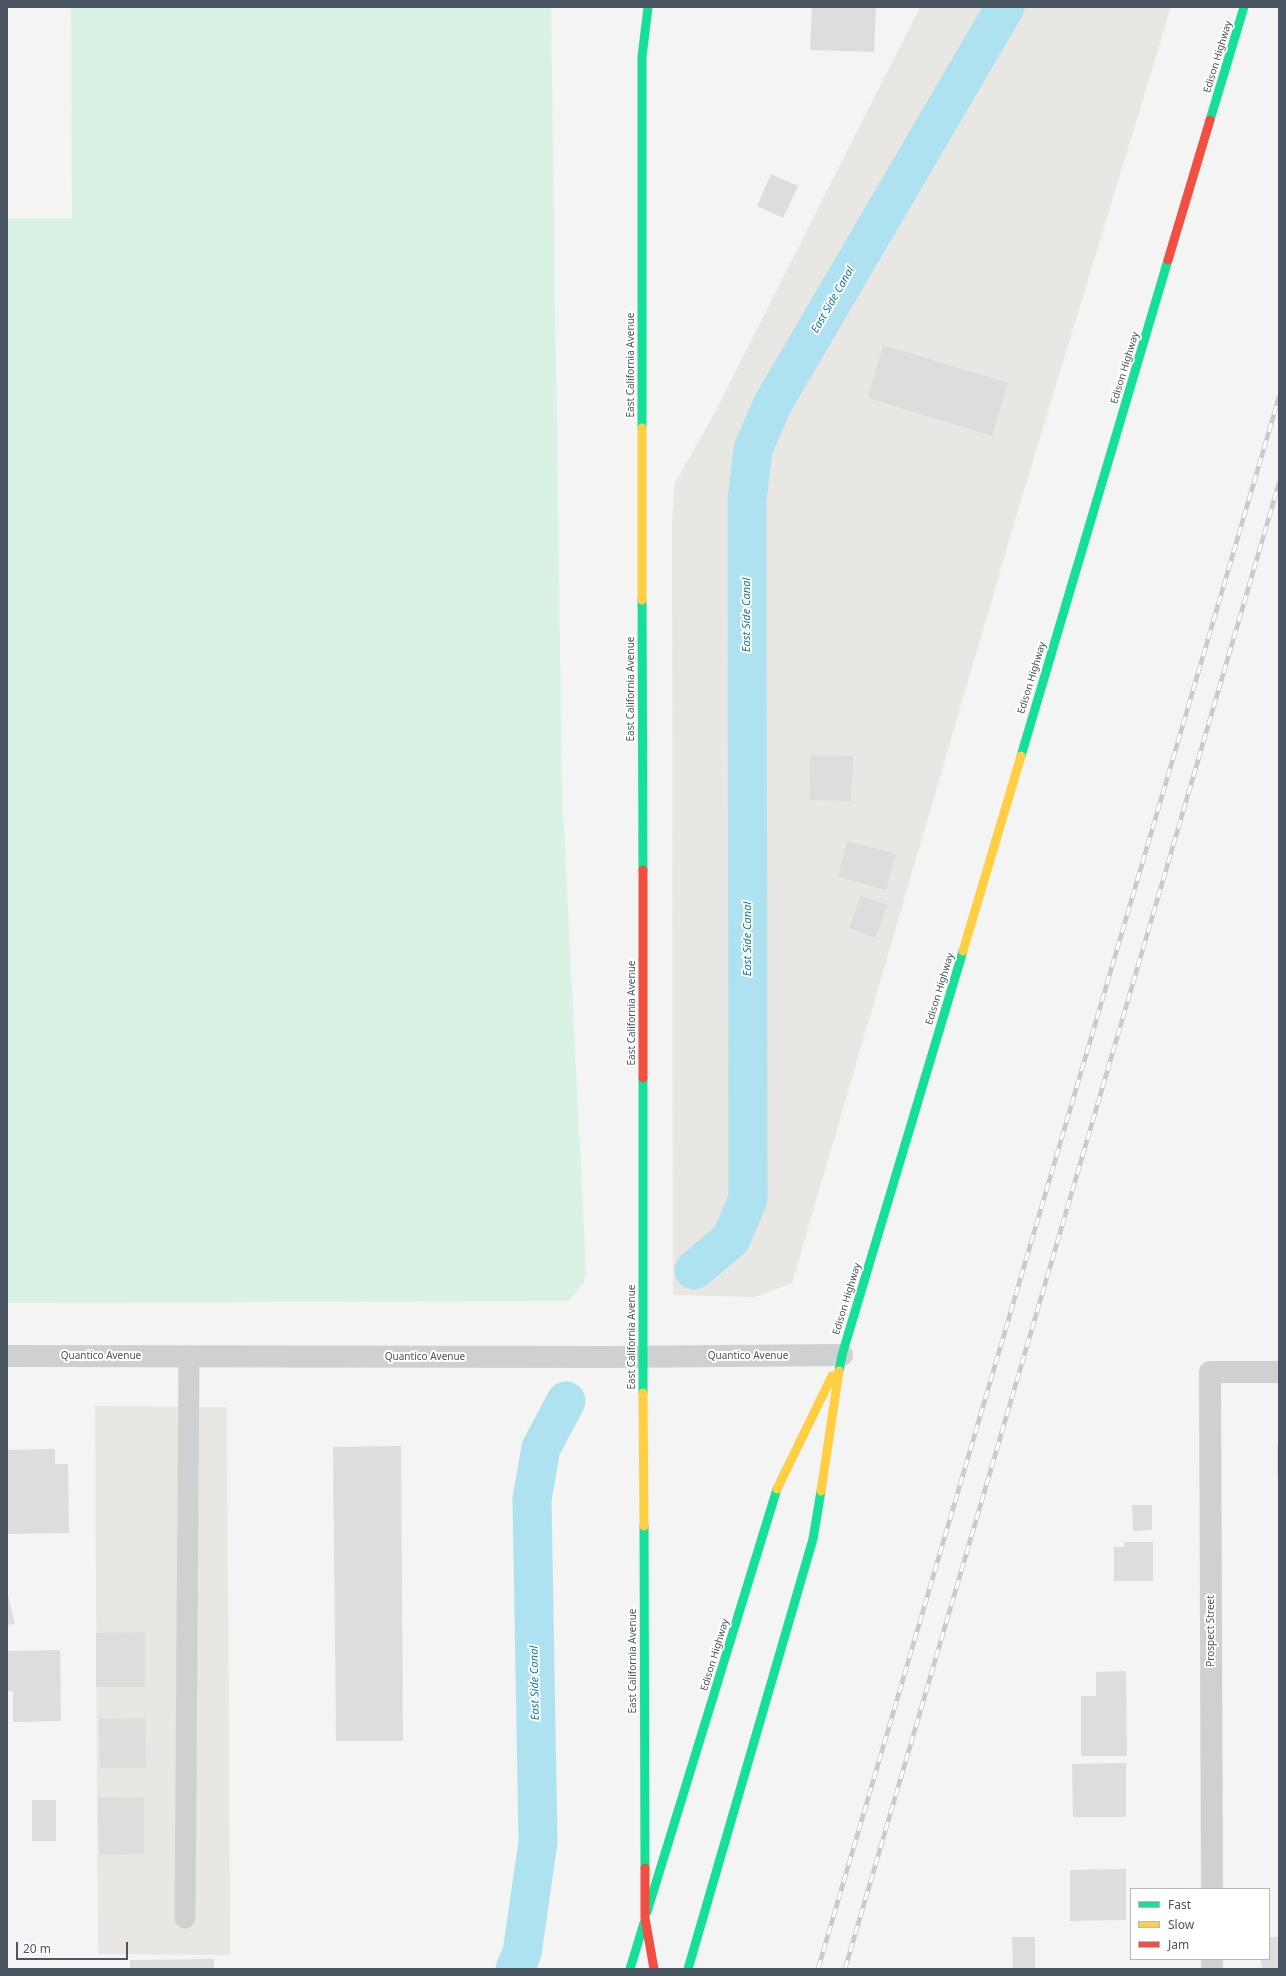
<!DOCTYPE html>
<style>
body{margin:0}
#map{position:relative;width:1286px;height:1976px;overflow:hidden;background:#f4f4f4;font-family:"Noto Sans",sans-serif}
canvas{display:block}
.frame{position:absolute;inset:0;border:8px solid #4a5661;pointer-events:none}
.legend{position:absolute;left:1130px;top:1888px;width:140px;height:72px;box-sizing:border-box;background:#fff;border:1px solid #b7bbc0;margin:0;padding:5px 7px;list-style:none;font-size:12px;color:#4a5661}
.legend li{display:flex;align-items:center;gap:8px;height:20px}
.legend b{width:20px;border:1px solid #b7bbc0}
.scale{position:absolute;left:16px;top:1942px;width:112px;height:18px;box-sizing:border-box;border:2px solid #4a5661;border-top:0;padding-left:5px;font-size:12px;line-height:14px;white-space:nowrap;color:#4a5661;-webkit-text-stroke:3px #fff;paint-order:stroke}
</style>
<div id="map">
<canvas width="1286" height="1976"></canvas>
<div class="frame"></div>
<ul class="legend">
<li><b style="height:5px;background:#16e098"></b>Fast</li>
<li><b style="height:5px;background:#ffcf43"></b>Slow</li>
<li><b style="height:5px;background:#f24e42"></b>Jam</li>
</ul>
<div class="scale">20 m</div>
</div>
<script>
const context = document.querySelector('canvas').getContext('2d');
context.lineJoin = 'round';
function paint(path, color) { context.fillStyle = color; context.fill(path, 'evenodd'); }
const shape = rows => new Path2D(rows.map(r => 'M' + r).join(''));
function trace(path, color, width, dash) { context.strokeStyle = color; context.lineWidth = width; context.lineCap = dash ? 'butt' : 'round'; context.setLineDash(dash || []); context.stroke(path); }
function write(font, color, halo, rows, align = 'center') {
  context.font = font + ' "Noto Sans",sans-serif'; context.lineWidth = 4; context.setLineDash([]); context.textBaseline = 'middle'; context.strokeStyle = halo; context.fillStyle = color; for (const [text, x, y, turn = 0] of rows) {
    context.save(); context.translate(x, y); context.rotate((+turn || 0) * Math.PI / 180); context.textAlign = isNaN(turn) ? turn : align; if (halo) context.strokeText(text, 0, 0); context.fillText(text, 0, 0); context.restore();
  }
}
paint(shape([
 [920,7,1171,7,1021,500,792,1283,755,1297,673,1295,672,519,675,483,714,414],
 [95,1406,227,1407,230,1955,98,1954]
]), '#e8e7e3');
paint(shape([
 [71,7,551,7,562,791,586,1270,584,1282,569,1301,7,1303,7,218,72,218]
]), '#d9f2e3');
trace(shape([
 [694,1270,731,1239,748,1199,747,500,753,449,772,405,1005,7],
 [515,1969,522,1953,538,1842,532,1499,541,1448,566,1401]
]), '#aee2f0', 39);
paint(shape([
 [812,7,876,7,874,52,810,50],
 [771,174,798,186,783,218,757,206],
 [883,345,1008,383,992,436,868,398],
 [810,755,853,756,851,801,809,800],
 [847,841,896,854,886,890,838,877],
 [861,896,888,905,875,938,849,928],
 [1277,1445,1279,1445,1279,1477,1277,1477],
 [401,1446,403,1741,336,1741,333,1447],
 [55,1449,55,1464,68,1464,69,1533,7,1534,7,1450],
 [1132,1505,1152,1505,1152,1530,1133,1531],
 [1124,1542,1153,1542,1153,1581,1114,1581,1114,1547,1124,1547],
 [7,1591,15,1624,7,1625],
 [145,1632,145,1687,96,1687,96,1633],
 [60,1650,61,1721,13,1722,13,1691,7,1692,7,1651],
 [1126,1671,1127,1756,1081,1756,1081,1696,1096,1696,1096,1672],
 [145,1718,146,1768,100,1768,99,1719],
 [1126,1763,1126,1817,1073,1817,1072,1764],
 [144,1797,144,1854,99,1855,98,1798],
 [32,1800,56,1800,56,1841,32,1841],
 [1126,1869,1126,1920,1070,1921,1070,1870],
 [1012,1937,1035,1937,1035,1968,1013,1968],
 [1269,1937,1279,1937,1279,1969,1262,1969,1261,1959,1269,1959],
 [214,1959,214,1969,130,1969,130,1960]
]), '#ddddde');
trace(shape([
 [185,1918,189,1356]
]), '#ced0d2', 21);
trace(shape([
 [7,1356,609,1357,842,1355],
 [1212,1889,1210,1372,1279,1372],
 [1212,1959,1212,1969]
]), '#ced0d2', 22);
trace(shape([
 [1210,120,1244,7],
 [642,428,642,57,648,7],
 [642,600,643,870],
 [1021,756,1168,260],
 [643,1078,643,1393],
 [839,1371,842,1355,963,951],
 [644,1526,645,1868],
 [647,1912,777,1489],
 [630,1969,644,1923],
 [688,1969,813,1539,821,1491]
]), '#16e098', 9);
trace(shape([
 [642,428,642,600],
 [963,951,1021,756],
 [643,1393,644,1526],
 [777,1489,832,1376],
 [821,1491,839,1371]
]), '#ffcf43', 9);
trace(shape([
 [1168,260,1210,120],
 [643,870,643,1078],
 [645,1868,645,1918,654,1969]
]), '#f24e42', 9);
const rail = shape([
 [818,1969,1279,397],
 [845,1969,1279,483]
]);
trace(rail, '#c9cacc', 4.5);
trace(rail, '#fff', 3, [9]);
write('10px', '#4a5661', '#fff', [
 ["Edison Highway",1218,57,-73],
 ["East California Avenue",631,365,-90],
 ["Edison Highway",1125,368,-73],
 ["Edison Highway",1032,678,-73],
 ["East California Avenue",631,689,-90],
 ["Edison Highway",940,989,-73],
 ["East California Avenue",632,1013,-90],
 ["Edison Highway",847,1299,-73],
 ["East California Avenue",632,1337,-90],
 ["Quantico Avenue",101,1356],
 ["Quantico Avenue",748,1356],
 ["Quantico Avenue",425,1357],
 ["Prospect Street",1211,1631,-90],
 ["Edison Highway",715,1655,-73],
 ["East California Avenue",633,1661,-90]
]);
write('italic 11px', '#0c7c9b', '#fff', [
 ["East Side Canal",833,300,-60],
 ["East Side Canal",747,615,-90],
 ["East Side Canal",748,939,-90],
 ["East Side Canal",535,1683,-91]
]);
</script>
